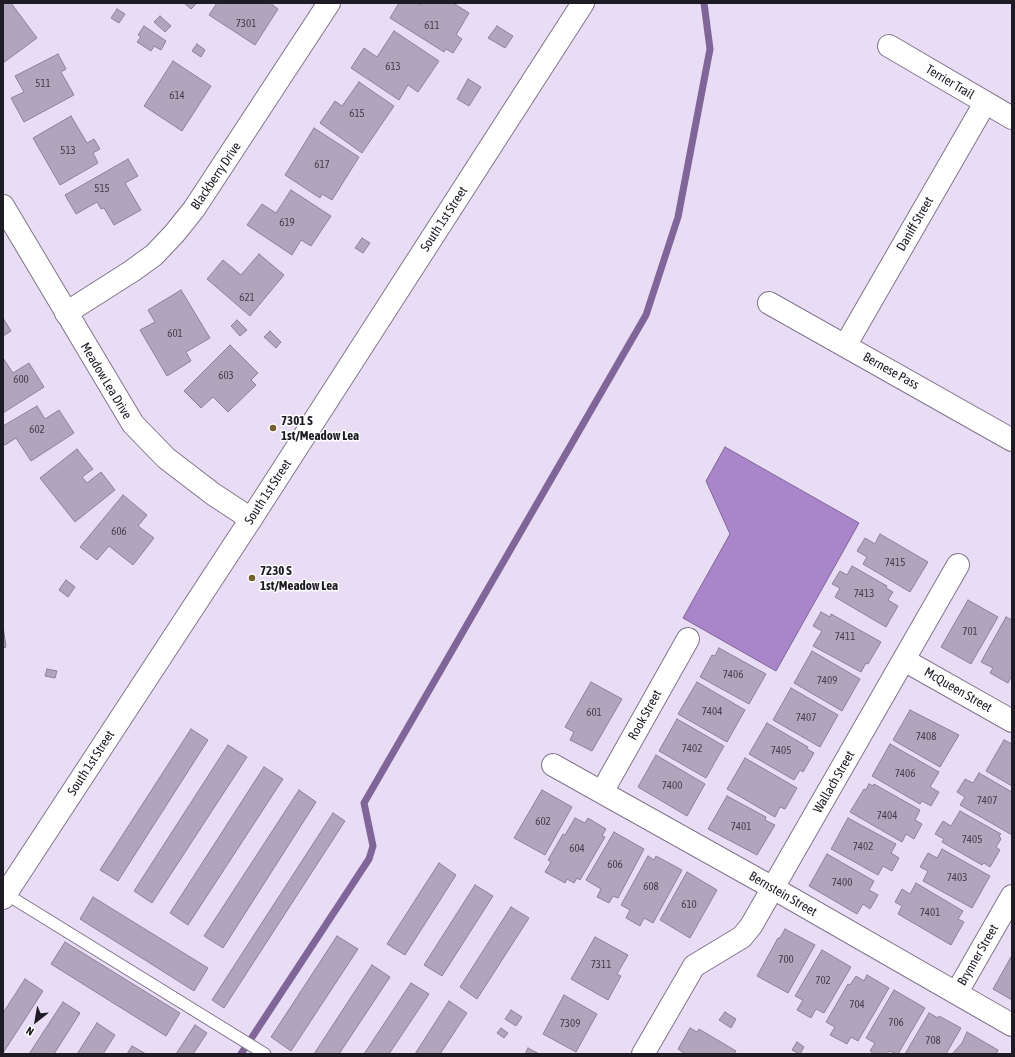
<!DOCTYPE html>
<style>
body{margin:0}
#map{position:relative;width:1015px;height:1057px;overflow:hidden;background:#e9ddf6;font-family:"Asap Condensed",sans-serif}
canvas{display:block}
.frame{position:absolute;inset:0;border:4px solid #1f1b24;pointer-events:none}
.north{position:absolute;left:16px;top:1001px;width:40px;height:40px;-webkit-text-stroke:3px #fff;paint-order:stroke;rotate:211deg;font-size:11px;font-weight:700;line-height:16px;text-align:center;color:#1f1b24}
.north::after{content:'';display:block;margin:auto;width:14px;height:18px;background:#1f1b24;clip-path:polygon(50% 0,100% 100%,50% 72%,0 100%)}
</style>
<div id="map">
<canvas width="1015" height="1057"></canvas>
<div class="frame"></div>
<div class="north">N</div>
</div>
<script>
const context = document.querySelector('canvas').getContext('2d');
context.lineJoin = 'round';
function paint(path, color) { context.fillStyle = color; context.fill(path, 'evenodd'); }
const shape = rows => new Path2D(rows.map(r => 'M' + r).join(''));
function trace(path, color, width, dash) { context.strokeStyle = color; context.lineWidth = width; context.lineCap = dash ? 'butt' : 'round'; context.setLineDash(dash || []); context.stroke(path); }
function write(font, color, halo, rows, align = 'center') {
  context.font = font + ' "Asap Condensed",sans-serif'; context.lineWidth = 3; context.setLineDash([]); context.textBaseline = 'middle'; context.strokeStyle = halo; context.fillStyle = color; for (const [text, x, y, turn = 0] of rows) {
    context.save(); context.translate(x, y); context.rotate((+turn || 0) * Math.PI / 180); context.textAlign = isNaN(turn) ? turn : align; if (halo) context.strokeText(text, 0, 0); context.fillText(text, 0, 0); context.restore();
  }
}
const water = shape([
 [725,447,859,523,776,671,683,618,730,534,706,481,725,447]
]);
paint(water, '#a985ca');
trace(water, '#806598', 1);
trace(shape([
 [241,1054,369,859,373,846,364,803,646,315,678,217,710,49,704,3]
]), '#806598', 7);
const building = shape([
 [3,3,11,3,37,38,3,63,3,3],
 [184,3,197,3,191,9,184,3],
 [217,3,270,3,278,9,255,45,209,15,217,3],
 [399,3,417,3,420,5,421,3,453,3,469,13,456,35,462,39,453,53,446,49,444,52,390,18,399,3],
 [117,9,125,14,119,23,111,18,117,9],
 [160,16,171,26,165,32,154,22,160,16],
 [144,26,166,41,161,50,154,46,151,51,137,42,141,37,138,35,144,26],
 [497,26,513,36,505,48,488,38,497,26],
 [394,31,439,61,418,92,408,85,399,100,351,68,364,48,377,57,394,31],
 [197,44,205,50,201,57,192,51,197,44],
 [58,54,66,69,61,72,74,95,24,122,11,98,24,92,15,76,58,54],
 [173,61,211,86,182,131,144,106,173,61],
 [468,79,481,87,469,106,457,99,468,79],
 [359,82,394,106,362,153,320,123,335,101,342,106,359,82],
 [71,116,87,143,94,139,100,149,93,153,98,163,60,185,33,138,71,116],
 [314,128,359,157,332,200,322,194,320,198,285,175,314,128],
 [128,159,138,176,125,183,141,210,114,225,104,208,101,209,97,202,76,214,65,195,128,159],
 [291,190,331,216,311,246,301,240,292,255,247,225,262,204,276,213,291,190],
 [362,238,370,243,363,253,355,248,362,238],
 [259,254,284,275,250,316,207,279,223,260,241,275,259,254],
 [181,290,210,338,186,352,191,361,167,376,140,330,155,322,148,310,181,290],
 [3,318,11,331,3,336,3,318],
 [237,320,247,330,240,336,231,326,237,320],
 [270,331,281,342,276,348,264,337,270,331],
 [230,345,258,373,251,380,256,385,228,412,213,397,201,408,184,391,230,345],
 [3,358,13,373,29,363,44,387,3,413,3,358],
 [37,406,45,419,59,410,74,433,31,461,16,438,5,445,3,443,3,426,37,406],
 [77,449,93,469,82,477,87,483,101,472,115,490,75,522,40,478,77,449],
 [123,495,147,515,138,526,154,538,133,565,109,546,97,560,80,547,123,495],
 [880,534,928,562,910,592,863,564,867,557,857,551,865,538,875,544,880,534],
 [852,566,887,586,886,588,893,592,888,600,898,606,886,627,835,597,840,588,832,584,840,571,847,575,852,566],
 [66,580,75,587,68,597,59,590,66,580],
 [968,600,998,617,971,664,941,647,968,600],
 [821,612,830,617,831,614,881,642,868,664,866,663,861,672,813,646,822,631,813,626,821,612],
 [1006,617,1012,620,1012,675,1008,683,990,673,993,668,981,662,1006,617],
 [3,626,6,647,3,648,3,626],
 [719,648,766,674,749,704,700,677,712,655,715,656,719,648],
 [812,651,860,679,842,711,794,683,812,651],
 [47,669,57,671,55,678,45,676,47,669],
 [591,682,622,699,592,751,570,740,574,732,565,727,591,682],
 [697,682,745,710,727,742,678,714,697,682],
 [791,688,838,715,820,747,773,720,791,688],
 [910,710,959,735,940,767,893,740,910,710],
 [677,719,724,746,706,778,659,751,677,719],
 [767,723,808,747,807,749,814,753,803,772,800,770,794,780,749,754,767,723],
 [191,729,208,740,118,881,100,870,191,729],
 [1004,740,1012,744,1012,786,986,771,1004,740],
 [890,744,939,772,930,787,939,792,931,806,922,801,920,804,872,776,890,744],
 [228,745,247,757,152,903,134,891,228,745],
 [656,755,705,784,687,816,638,787,656,755],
 [745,758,797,788,785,809,780,807,775,817,727,789,745,758],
 [264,767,283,779,188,925,170,913,264,767],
 [979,773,1012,792,1012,835,960,805,965,797,957,792,965,779,973,783,979,773],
 [869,784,873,786,874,784,920,810,915,820,922,824,914,839,906,834,902,842,850,812,864,789,866,790,869,784],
 [299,790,316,802,223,948,204,936,299,790],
 [542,790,572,807,545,855,514,838,542,790],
 [727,796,766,817,765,820,775,825,757,855,708,829,727,796],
 [960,811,1001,834,999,836,1001,839,996,847,1000,850,990,867,984,863,982,865,942,842,944,839,935,834,943,821,951,826,960,811],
 [333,813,345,821,224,1008,212,1000,333,813],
 [575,818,585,823,588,818,606,829,602,836,605,837,580,880,577,878,574,883,567,879,565,883,545,872,551,862,548,860,563,834,565,835,575,818],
 [848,818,896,844,891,853,899,858,892,871,883,866,878,875,831,849,848,818],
 [614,832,644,849,618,898,613,896,609,903,597,897,601,889,586,880,614,832],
 [942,849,990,876,972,908,923,881,928,871,920,867,928,853,937,858,942,849],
 [827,854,874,881,869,890,878,895,870,909,863,904,857,914,809,886,827,854],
 [648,856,654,860,656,856,682,870,653,923,644,918,640,926,626,918,630,910,621,905,648,856],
 [439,863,456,875,405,955,387,944,439,863],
 [687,872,717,890,690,938,660,920,687,872],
 [916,883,963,911,958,919,964,922,951,945,898,914,902,906,895,902,902,889,910,894,916,883],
 [475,885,493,896,442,976,424,965,475,885],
 [93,897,208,968,194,991,80,919,93,897],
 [511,907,529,918,477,999,460,987,511,907],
 [785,929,815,945,788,993,757,976,778,938,780,938,785,929],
 [337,936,358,949,291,1051,271,1037,337,936],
 [595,937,628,955,617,974,621,976,608,1000,571,979,595,937],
 [65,942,180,1013,166,1036,51,964,65,942],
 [822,950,851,967,824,1013,816,1009,811,1018,797,1010,803,1000,795,996,822,950],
 [1011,957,1012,958,1012,1000,993,989,1011,957],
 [372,965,390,977,339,1054,314,1054,372,965],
 [867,975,889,988,858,1041,851,1037,847,1044,830,1035,835,1027,826,1022,848,984,850,985,856,976,864,981,867,975],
 [25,979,43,991,3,1053,3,1013,25,979],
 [411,983,429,994,389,1054,364,1054,411,983],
 [894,990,925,1008,898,1054,889,1051,887,1054,874,1054,870,1051,875,1043,866,1038,894,990],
 [564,995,597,1014,576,1052,543,1034,564,995],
 [449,1001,467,1013,440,1054,415,1054,449,1001],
 [63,1002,80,1013,54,1054,29,1054,63,1002],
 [511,1010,522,1017,516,1026,505,1019,511,1010],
 [725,1012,736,1019,731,1028,719,1020,725,1012],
 [929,1013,938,1018,939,1016,961,1028,946,1054,905,1054,929,1013],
 [97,1023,115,1035,103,1054,77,1054,97,1023],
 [195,1025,207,1033,193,1054,176,1054,195,1025],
 [501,1028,508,1033,504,1038,497,1033,501,1028],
 [690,1028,697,1032,699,1029,736,1051,734,1054,685,1054,678,1049,690,1028],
 [967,1032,998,1050,996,1054,952,1054,962,1043,967,1032],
 [797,1042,804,1047,800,1054,792,1050,797,1042],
 [132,1046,146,1054,127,1054,132,1046],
 [528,1048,539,1054,525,1054,528,1048]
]);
paint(building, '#b1a5be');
trace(building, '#8d8198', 1);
const service = shape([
 [6,894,265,1054]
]);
const minor = shape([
 [889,46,1012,118],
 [769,303,1012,440],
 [66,313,132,271,154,255,174,234,194,209,329,3],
 [845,346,985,103],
 [904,660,1012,721],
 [553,765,773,888,1012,1025],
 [602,792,688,639],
 [957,992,1012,896],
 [643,1054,694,966,742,937,751,926,958,565]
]);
const tertiary = shape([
 [3,206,133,424,166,458,213,494,251,519]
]);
const secondary = shape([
 [3,898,251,519,583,3]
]);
trace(service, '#80758b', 13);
trace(minor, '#80758b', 24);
trace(tertiary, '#80758b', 24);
trace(secondary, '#80758b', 24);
trace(service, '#fff', 11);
trace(minor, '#fff', 22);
trace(tertiary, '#fff', 22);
trace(secondary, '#fff', 22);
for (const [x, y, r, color] of [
 [273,428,4,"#725f2e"],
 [252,578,4,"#725f2e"]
]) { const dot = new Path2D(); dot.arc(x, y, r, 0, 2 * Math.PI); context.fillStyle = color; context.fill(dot); trace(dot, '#fff', 1.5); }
write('11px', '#443e4a', null, [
 ["7301",246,24],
 ["611",432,26],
 ["613",393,67],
 ["511",43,84],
 ["614",177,96],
 ["615",357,114],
 ["513",68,151],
 ["617",322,165],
 ["515",102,189],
 ["619",287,223],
 ["621",247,298],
 ["601",175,334],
 ["603",226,376],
 ["600",21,380],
 ["602",37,430],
 ["606",119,532],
 ["7415",895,563],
 ["7413",864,594],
 ["701",970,632],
 ["7411",845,637],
 ["7406",733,675],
 ["7409",827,681],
 ["7404",712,712],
 ["601",594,713],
 ["7407",806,718],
 ["7408",926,737],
 ["7402",692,749],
 ["7405",781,751],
 ["7406",905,774],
 ["7400",672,786],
 ["7407",987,801],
 ["7404",887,816],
 ["602",543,822],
 ["7401",741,827],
 ["7405",972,840],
 ["7402",863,847],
 ["604",577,849],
 ["606",615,865],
 ["7403",957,878],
 ["7400",842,883],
 ["608",651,887],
 ["610",689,905],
 ["7401",930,913],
 ["700",786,960],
 ["7311",601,965],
 ["702",823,981],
 ["704",857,1005],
 ["706",896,1023],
 ["7309",570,1024],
 ["708",933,1041]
]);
write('13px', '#1f1b24', '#fff', [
 ["Terrier Trail",950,82,31],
 ["Blackberry Drive",216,176,-56],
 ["South 1st Street",444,219,-57],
 ["Daniff Street",915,224,-60],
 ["Bernese Pass",891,371,29],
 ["Meadow Lea Drive",106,381,59],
 ["South 1st Street",268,492,-57],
 ["McQueen Street",958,690,30],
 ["Rook Street",645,715,-61],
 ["South 1st Street",91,763,-57],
 ["Wallach Street",834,782,-60],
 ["Bernstein Street",783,894,30],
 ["Brynner Street",978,955,-60]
]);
write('bold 13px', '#1f1b24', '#fff', [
 ["7301 S",281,421],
 ["1st/Meadow Lea",281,436],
 ["7230 S",260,571],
 ["1st/Meadow Lea",260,586]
], 'left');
</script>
